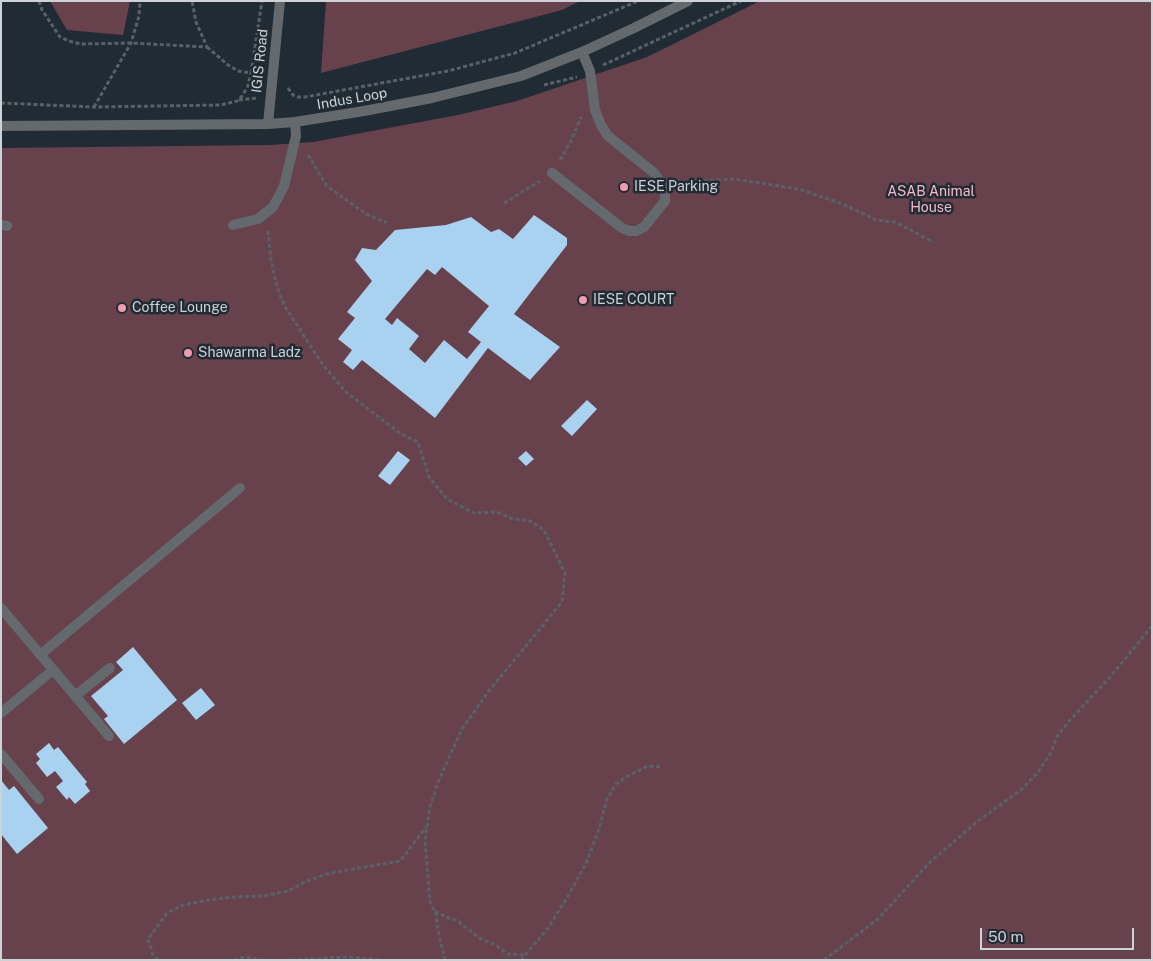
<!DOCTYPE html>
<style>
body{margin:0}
#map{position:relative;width:1153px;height:961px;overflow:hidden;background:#212b33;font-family:"Public Sans",sans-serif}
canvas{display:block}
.frame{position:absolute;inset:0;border:2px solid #ccd2d7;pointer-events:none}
.scale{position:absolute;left:980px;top:928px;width:154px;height:22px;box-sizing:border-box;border:2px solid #ccd2d7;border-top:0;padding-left:6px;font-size:15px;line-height:18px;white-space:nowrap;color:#ccd2d7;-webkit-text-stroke:4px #212b33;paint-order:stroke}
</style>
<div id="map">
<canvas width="1153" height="961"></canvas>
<div class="frame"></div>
<div class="scale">50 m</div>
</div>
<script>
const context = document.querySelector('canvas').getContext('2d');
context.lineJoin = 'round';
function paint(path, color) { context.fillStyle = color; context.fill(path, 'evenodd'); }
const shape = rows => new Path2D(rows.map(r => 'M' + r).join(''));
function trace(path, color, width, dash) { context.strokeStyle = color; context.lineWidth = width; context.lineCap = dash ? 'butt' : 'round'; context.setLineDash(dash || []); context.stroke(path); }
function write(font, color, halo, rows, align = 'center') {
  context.font = font + ' "Public Sans",sans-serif'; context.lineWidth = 5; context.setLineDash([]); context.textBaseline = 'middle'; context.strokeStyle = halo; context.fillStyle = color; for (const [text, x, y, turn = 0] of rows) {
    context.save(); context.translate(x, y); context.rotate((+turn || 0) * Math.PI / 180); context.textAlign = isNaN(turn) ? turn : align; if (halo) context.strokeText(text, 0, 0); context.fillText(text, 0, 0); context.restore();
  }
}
paint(shape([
 [50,1,130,1,123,35,67,30],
 [326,1,580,1,562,10,321,73],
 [760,1,1152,1,1152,960,1,960,1,148,270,145,313,142,458,115,517,101,647,57]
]), '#67424c');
paint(shape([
 [534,215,567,238,567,245,514,314,560,347,530,380,488,348,435,418,362,360,353,370,343,362,352,350,338,339,355,318,347,312,372,281,355,260,362,248,376,250,395,230,446,225,471,217,491,232,499,229,513,239],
 [442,267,489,306,468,332,481,342,467,359,444,340,425,363,409,349,419,336,397,318,392,325,385,319,427,269,435,275],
 [587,400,597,409,572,436,561,426],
 [398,451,410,460,390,485,378,476],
 [526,451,534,459,526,466,518,458],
 [133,647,177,700,124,744,104,719,108,716,91,696,123,670,116,662],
 [201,688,215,705,196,720,182,703],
 [49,743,54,750,58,747,87,782,85,784,90,791,75,804,69,797,67,800,56,787,63,781,55,771,47,777,36,763,40,759,36,754],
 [1,780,9,790,14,786,48,828,17,854,1,834]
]), '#a9d1f0');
trace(shape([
 [39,1,42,10,60,37,69,41,80,44,131,43,207,47,196,22,192,1],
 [207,47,228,65,238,71,251,73,262,1],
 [603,65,741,1],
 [544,85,577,77],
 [288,88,293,95,298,97,305,97,448,71,515,53,638,1],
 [239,100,257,98],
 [1,103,94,107,221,105,237,101,242,96,248,86,251,73],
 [94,107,131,43,139,16,140,1],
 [308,155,327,186,366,214,387,223],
 [560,160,570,143,581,117],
 [678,182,734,179,799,189,840,203,876,220,895,222,933,242],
 [504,203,540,181],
 [268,231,271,260,277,287,284,305,323,365,346,392,401,434,418,442,429,477,447,499,474,513,497,512,513,519,530,521,544,530,565,573,562,602,488,692,462,729,438,782,430,807,425,841,430,902,436,914,438,930,445,960],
 [435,911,448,918,456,920,481,939,496,945,507,954,524,955],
 [158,960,153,955,148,939,167,913,183,905,203,901,233,897,263,896,288,891,307,881,330,873,400,861,426,827],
 [234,960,245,957,261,960],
 [291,960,349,957,380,960],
 [521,960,549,927,572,889,587,861,599,829,607,799,616,784,626,777,648,766,661,767],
 [824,960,878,919,929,863,978,821,1022,789,1038,772,1050,754,1058,735,1070,720,1111,676,1152,626]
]), '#596168', 3, [4, 2.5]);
trace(shape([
 [268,124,280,1],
 [552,173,622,228,629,231,636,231,644,227,665,201,665,191,662,183,653,172,608,136,601,125,595,110,590,71,582,52],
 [1,225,7,226],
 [233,225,258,219,273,207,284,186,296,136,295,122],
 [1,608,109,736],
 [40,655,240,488],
 [75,696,110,668],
 [1,713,53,670],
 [1,754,39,799]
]), '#64696d', 10);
trace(shape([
 [1,126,268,124,295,122,364,111,432,98,521,76,582,52,634,28,688,1]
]), '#64696d', 10);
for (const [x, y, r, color] of [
 [624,187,5,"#f19ab1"],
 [583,300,5,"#f19ab1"],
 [122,308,5,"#f19ab1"],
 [188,353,5,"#f19ab1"]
]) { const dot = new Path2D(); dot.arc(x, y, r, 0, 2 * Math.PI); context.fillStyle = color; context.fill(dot); trace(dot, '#212b33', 2); }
write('14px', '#ccd2d7', '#212b33', [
 ["IGIS Road",260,61,-84],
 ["Indus Loop",352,99,-10]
]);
write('14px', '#ccd2d7', '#212b33', [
 ["IESE Parking",634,187],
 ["IESE COURT",593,300],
 ["Coffee Lounge",132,308],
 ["Shawarma Ladz",198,353]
], 'left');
write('14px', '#f7bac9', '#212b33', [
 ["ASAB Animal",931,192],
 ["House",931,208]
]);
</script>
